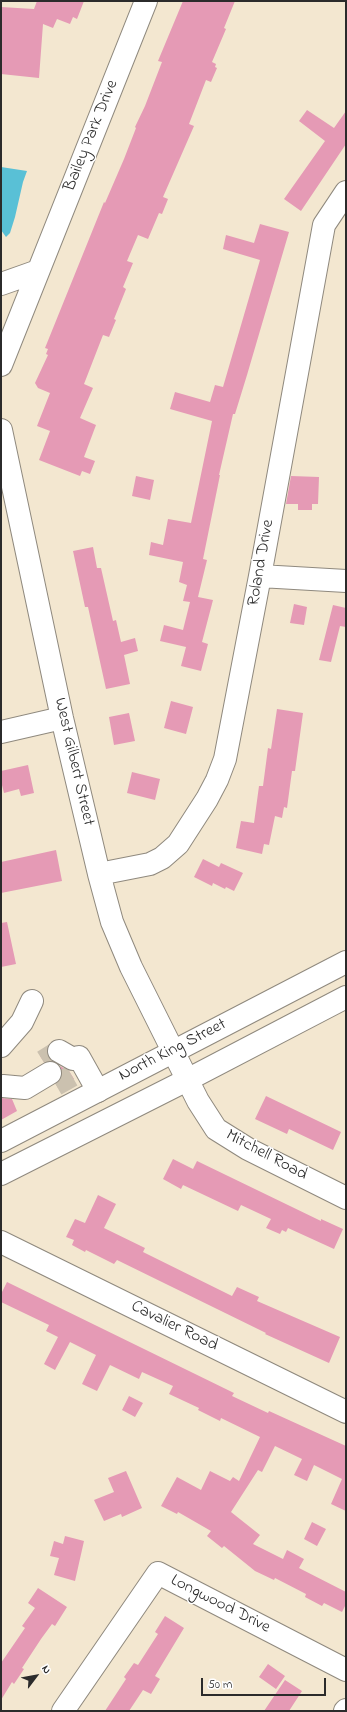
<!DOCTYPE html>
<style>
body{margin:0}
#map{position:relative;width:347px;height:1712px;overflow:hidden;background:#f3e7d0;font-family:"Indie Flower",sans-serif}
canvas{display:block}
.frame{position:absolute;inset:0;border:2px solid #2b2b2b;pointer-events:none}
.north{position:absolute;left:16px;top:1656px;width:40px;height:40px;-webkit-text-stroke:3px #fff;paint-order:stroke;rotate:58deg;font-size:11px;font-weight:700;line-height:16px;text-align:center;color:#2b2b2b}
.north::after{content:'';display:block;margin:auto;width:14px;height:18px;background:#2b2b2b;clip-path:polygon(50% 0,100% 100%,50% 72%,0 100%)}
.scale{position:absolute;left:201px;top:1678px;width:125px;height:18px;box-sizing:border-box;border:2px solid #2b2b2b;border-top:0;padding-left:5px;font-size:12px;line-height:14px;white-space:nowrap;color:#2b2b2b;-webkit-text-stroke:3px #fff;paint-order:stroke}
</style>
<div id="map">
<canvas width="347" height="1712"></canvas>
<div class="frame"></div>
<div class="north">N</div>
<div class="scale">50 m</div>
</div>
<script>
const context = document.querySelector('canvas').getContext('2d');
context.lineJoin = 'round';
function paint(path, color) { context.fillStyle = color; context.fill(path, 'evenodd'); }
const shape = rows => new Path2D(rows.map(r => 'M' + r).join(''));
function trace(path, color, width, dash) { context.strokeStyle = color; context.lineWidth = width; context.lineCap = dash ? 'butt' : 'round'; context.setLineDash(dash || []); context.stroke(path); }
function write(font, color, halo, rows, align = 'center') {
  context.font = font + ' "Indie Flower",sans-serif'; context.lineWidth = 3; context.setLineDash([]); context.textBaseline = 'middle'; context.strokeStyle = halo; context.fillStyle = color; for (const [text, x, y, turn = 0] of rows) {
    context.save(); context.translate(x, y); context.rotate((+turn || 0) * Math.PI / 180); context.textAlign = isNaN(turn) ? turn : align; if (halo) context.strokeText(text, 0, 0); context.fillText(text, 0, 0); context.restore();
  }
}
paint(shape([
 [1,167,27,171,23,182,15,217,10,233,6,237,1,230]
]), '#59c0d6');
paint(shape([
 [37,1,84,1,77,19,73,17,70,24,57,19,53,28,43,24,39,78,1,74,1,7,34,9],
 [183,1,235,1,224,28,226,29,212,62,216,64,215,67,217,68,211,82,206,80,189,124,194,126,163,197,168,199,162,214,159,213,148,239,138,235,127,261,133,263,123,287,126,289,114,319,116,320,109,337,103,335,84,384,93,388,80,418,96,425,84,457,95,461,90,474,82,471,80,476,39,460,50,431,37,426,50,393,38,388,35,383,48,355,46,354,48,349,45,348,104,202,105,203,124,159,136,128,135,127,145,106,162,62,158,61],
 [307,110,334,128,346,111,346,144,301,211,284,199,325,141,299,121],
 [260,224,289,232,247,375,235,414,233,414,219,475,220,475,203,559,207,560,198,597,213,600,202,642,208,644,201,671,181,666,186,647,160,641,164,625,183,630,190,602,183,601,187,585,179,582,183,562,149,555,151,542,163,545,168,519,191,523,212,421,170,409,175,392,210,402,215,385,223,387,260,260,223,249,226,235,254,243],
 [136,476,154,480,150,500,132,496],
 [291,476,319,477,318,504,312,504,312,510,298,510,298,504,286,504],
 [93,547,97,568,101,568,113,621,116,620,121,642,135,638,138,651,124,655,130,684,106,689,88,607,85,607,73,551],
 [294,604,307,607,304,625,290,623],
 [333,605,346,608,346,627,340,626,331,662,319,660],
 [171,701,193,707,186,734,164,728],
 [277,709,303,713,295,771,292,771,287,808,284,807,282,818,275,816,269,845,264,844,262,854,236,848,241,821,254,823,259,786,263,786,268,748,271,749],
 [129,713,135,741,114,745,109,717],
 [28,765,34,793,21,796,19,789,4,793,1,781,1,771],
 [132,772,160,779,155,800,127,793],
 [56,850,62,881,1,893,1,862],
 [203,859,219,867,221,863,243,873,234,891,226,887,225,889,213,883,212,886,194,877],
 [7,922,16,964,1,967,1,923],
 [47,1052,48,1057,52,1061,44,1062,40,1056],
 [60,1066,69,1071,74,1079,58,1088,56,1084,61,1079,62,1073],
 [266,1096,341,1132,333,1150,289,1129,287,1134,255,1119],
 [1,1098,12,1099,17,1111,1,1120],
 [173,1159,193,1169,197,1161,321,1221,321,1219,343,1229,334,1249,288,1228,286,1232,282,1230,280,1234,266,1228,271,1219,241,1205,238,1211,183,1185,181,1189,163,1179],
 [98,1195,116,1204,104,1228,145,1248,143,1252,232,1296,237,1287,259,1297,257,1301,340,1337,329,1363,265,1334,266,1333,117,1260,114,1264,86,1250,85,1252,72,1245,74,1240,66,1237,75,1219,85,1223],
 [7,1282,234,1393,232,1396,268,1413,269,1411,346,1446,346,1511,331,1504,342,1479,314,1465,307,1481,294,1475,302,1459,275,1446,262,1472,258,1470,231,1512,260,1535,253,1544,283,1559,287,1550,304,1559,299,1568,346,1592,346,1604,342,1612,324,1603,322,1606,305,1597,306,1594,275,1578,274,1580,255,1571,224,1546,222,1548,207,1536,211,1531,178,1512,177,1514,161,1506,177,1477,201,1490,210,1471,230,1481,233,1477,239,1481,260,1437,221,1418,220,1421,198,1410,199,1408,169,1394,173,1386,142,1372,139,1379,110,1365,97,1391,82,1384,96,1355,70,1342,55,1370,44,1364,58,1337,46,1331,49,1325,1,1302,1,1294],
 [129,1396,143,1403,135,1417,122,1410],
 [126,1471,142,1508,122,1517,121,1514,104,1521,94,1500,114,1492,108,1478],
 [312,1522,326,1529,317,1546,304,1539],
 [65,1536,84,1541,75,1581,54,1575,59,1558,50,1556,54,1541,63,1544],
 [38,1588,67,1607,55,1626,52,1624,41,1639,22,1668,24,1669,14,1684,12,1682,1,1700,1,1663,25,1628,22,1626,35,1608,28,1603],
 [165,1616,184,1628,155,1676,160,1679,151,1694,143,1690,129,1711,105,1711,126,1679,124,1677,134,1663,138,1665,158,1634,155,1632],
 [268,1664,285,1676,276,1689,259,1677],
 [285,1680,302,1691,289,1711,264,1711]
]), '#e59ab5');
trace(shape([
 [43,1061,59,1051],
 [56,1085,72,1076]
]), '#cbc1af', 22, [22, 11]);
const minor = shape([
 [1,284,38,271],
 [1,365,146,1],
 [1,430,62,718,99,874,112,922,131,967,198,1101,216,1129,248,1149,346,1198],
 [260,576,346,581],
 [1,732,62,718],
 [99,874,150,864,162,858,178,844,207,799,217,780,225,759,260,576,324,225,346,192],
 [1,1046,22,1022,32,1001],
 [59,1051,73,1059,79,1057,98,1091],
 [3,1086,25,1088,50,1073],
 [1,1242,346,1412],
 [63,1711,158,1573,346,1670],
 [345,1711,346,1710]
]);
const major = shape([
 [1,1141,346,962],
 [1,1174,187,1080,346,997]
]);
trace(minor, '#8f897e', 24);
trace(major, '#8f897e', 24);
trace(minor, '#fff', 22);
trace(major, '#fff', 22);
write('17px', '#2b2b2b', '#fff', [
 ["Bailey Park Drive",92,136,-68],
 ["Roland Drive",262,563,-80],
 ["West Gilbert Street",73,762,77],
 ["North King Street",173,1051,-27],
 ["Mitchell Road",266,1156,28],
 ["Cavalier Road",174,1327,26],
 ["Longwood Drive",220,1605,27]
]);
</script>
